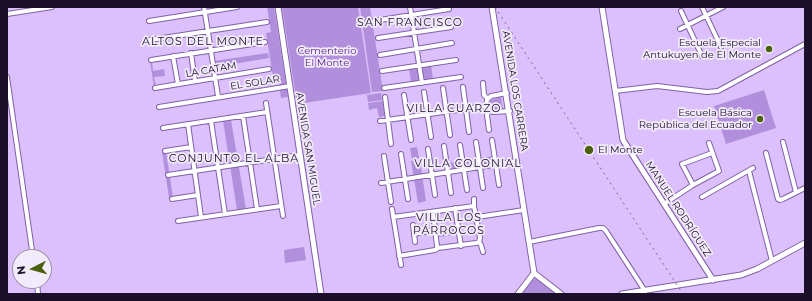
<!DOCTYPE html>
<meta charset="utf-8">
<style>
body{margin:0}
#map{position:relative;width:812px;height:301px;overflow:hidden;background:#dbc0fd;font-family:Montserrat,sans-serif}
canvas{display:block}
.frame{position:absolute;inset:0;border:8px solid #1c0f2a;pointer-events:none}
.north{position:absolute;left:12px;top:249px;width:40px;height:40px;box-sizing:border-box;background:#f2ebfb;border:1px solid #9c93a7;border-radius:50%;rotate:264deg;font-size:11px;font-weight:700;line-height:16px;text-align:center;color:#1c0f2a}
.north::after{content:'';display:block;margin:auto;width:14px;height:18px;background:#4a600a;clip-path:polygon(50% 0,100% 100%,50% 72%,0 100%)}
</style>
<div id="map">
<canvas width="812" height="301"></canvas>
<div class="frame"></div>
<div class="north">N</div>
</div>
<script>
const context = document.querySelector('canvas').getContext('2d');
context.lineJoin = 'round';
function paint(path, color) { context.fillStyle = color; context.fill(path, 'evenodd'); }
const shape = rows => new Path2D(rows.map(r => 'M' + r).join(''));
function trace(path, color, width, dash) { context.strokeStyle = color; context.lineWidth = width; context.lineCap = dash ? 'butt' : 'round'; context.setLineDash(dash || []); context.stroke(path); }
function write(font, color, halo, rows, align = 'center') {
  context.font = font + ' Montserrat,sans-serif'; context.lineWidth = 3.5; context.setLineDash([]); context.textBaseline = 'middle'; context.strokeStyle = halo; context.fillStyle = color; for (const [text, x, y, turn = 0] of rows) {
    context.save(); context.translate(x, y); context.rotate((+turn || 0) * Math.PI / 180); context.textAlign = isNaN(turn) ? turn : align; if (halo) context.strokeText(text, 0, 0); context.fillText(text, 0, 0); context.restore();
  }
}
paint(shape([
 [267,7,274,7,288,97,281,98,278,77,273,77,266,33,271,32],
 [282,7,358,7,371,93,297,104],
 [360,7,370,7,383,91,372,92],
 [268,53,269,58,215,67,214,61],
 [150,62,152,62,153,71,164,69,165,76,154,77,156,86,154,87],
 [431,65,433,79,411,82,409,69],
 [764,90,776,128,726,144,714,106],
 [381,93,382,100,368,102,367,95],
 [501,97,503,109,494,110,492,109,489,103,491,100],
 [383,101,385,116,379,117,377,108,369,110,368,103],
 [231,120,246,209,237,210,223,121],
 [417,147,419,158,412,159,410,148],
 [162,152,166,152,173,197,169,198],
 [493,156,494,161,492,163,449,170,448,163],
 [420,160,426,201,418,203,411,161],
 [454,226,455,235,439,237,438,228],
 [304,247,306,260,285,263,284,250],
 [536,278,538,279,557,294,521,294,532,280]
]), '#b28fdc');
const minor = shape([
 [204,7,218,96],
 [410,7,422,83],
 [702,7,721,47],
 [681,11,702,56],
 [7,14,52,7],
 [149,21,237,7],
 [374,21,449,9],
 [680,29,723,7],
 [378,38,451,27],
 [150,40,267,22],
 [191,53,195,81],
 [380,55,452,43],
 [173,56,178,84],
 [151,60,265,42],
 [382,71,456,60],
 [7,77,33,257],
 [483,83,484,95,488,99],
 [463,87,469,132],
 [155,88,269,69],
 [384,88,461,77],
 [443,88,450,135],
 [615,91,657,86,707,92,718,91,805,44],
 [424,92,431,137],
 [507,93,491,96,487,100,486,106,489,110,493,112,510,111],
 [404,95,411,140],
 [385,97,391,144],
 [266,103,283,216],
 [159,107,290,86],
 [489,110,487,115,489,130],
 [243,116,257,209],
 [211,121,225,214],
 [380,121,486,106],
 [188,124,201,217],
 [163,128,267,112],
 [492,140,499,185],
 [476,142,483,188],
 [783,142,796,192],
 [460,145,467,190],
 [444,146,451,193],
 [428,149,435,195],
 [165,151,191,147],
 [766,153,778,199,780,200,783,199,805,188],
 [401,154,408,199],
 [384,156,391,202],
 [749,171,772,261],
 [168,175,300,155],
 [381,183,517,161],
 [693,185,682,164,712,153],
 [702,197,753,168],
 [172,199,198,195],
 [474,199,474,206,480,238,479,242,481,245,483,252],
 [664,204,693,185,719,171,709,143],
 [455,208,461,246],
 [392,209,401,265],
 [433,213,437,246,438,248],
 [393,217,474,206],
 [477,217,524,210],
 [178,221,281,206],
 [413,225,415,242],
 [414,234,434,230],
 [529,242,599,228,603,228,606,231,645,291,645,294],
 [399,256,435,250,438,248,476,243,479,242],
 [37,281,38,294]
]);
const tertiary = shape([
 [278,7,321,294],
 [492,7,534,273],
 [602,7,623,140,713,280],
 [534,273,561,294],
 [518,294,534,273],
 [622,294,741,275,757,269,805,243]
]);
trace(minor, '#8161a7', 6);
trace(tertiary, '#8161a7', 7);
trace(minor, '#fff', 4);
trace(tertiary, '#fff', 5);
trace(shape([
 [495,7,683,294]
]), '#796591', 1, [2, 4]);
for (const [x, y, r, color] of [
 [769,49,4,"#4a600a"],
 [760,119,4,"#4a600a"],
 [589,150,5,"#4a600a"]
]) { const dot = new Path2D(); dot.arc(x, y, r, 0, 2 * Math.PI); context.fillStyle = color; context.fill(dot); trace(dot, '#f2ebfb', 1.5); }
write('10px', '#1c0f2a', '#f2ebfb', [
 ["Escuela Especial",761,43],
 ["Antukuyen de El Monte",761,55],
 ["Escuela Básica",752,113],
 ["República del Ecuador",752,125],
 ["El Monte",598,150,"left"]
], 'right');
write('10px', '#541d82', '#f2ebfb', [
 ["Cementerio",327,51],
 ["El Monte",327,63]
]);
write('10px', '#1c0f2a', '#f2ebfb', [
 ["LA CATAM",211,70,-10],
 ["EL SOLAR",255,83,-9],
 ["AVENIDA LOS CARRERA",515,91,81],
 ["AVENIDA SAN MIGUEL",308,149,81],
 ["MANUEL RODRÍGUEZ",678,209,57]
]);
context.letterSpacing = '1px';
write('11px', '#1c0f2a', '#f2ebfb', [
 ["SAN FRANCISCO",410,23],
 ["ALTOS DEL MONTE",203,42],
 ["VILLA CUARZO",454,109],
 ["CONJUNTO EL ALBA",234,159],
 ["VILLA COLONIAL",468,164],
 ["VILLA LOS",449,218],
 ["PÁRROCOS",449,231]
]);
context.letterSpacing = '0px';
</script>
